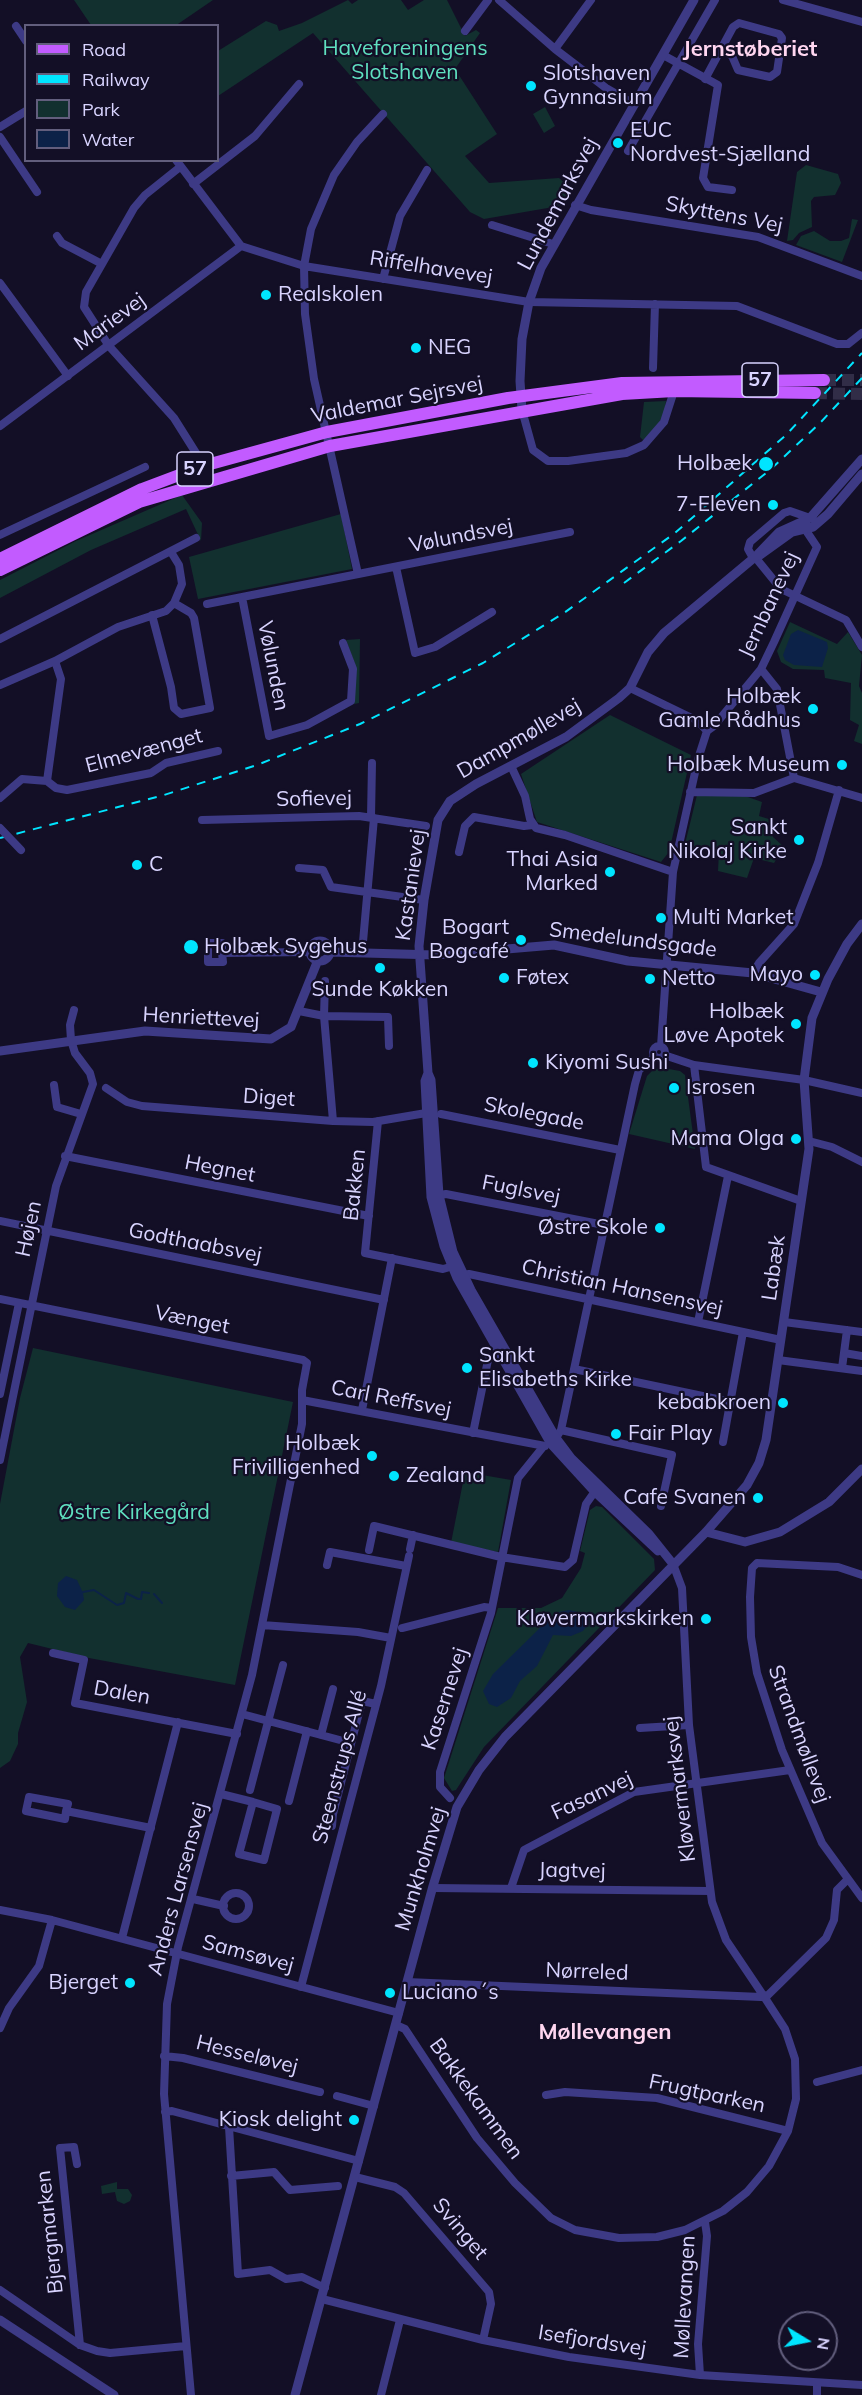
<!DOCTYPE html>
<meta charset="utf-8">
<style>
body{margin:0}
#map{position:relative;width:862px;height:2395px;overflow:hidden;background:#130f26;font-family:Mulish,sans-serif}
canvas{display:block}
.legend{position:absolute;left:24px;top:24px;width:195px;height:138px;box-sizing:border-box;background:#130f26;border:2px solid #625e7d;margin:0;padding:8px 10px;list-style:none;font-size:18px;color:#d9d4ff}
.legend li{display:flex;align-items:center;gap:12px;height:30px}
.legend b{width:30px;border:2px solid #625e7d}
.north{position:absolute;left:778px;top:2311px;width:60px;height:60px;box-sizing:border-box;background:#130f26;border:2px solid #625e7d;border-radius:50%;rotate:100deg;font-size:16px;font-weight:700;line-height:24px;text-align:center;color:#d9d4ff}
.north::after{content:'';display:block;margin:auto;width:21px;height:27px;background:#00e5ff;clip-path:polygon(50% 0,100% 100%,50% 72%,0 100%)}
</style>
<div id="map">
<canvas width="862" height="2395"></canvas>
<ul class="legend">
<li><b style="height:8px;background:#c25bff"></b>Road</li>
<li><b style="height:8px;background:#00e5ff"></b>Railway</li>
<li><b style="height:16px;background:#12302f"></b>Park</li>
<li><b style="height:16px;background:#0c2248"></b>Water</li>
</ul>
<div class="north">N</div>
</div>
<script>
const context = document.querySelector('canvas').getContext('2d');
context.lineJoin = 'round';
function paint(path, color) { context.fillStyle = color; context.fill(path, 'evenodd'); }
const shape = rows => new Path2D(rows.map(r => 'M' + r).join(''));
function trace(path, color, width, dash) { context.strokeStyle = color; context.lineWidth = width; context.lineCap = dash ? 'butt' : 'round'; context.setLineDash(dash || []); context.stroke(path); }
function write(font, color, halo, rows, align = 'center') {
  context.font = font + ' Mulish,sans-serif'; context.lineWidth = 4.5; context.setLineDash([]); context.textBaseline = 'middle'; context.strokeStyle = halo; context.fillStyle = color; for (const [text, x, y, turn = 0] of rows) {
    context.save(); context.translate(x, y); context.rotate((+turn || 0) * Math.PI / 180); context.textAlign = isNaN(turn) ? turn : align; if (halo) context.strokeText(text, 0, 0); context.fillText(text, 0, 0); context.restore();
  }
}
paint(shape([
 [74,0,213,0,175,26,91,25],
 [348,0,352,4,358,0,401,0,408,10,424,0,447,0,465,36,476,30,480,33,455,69,497,134,465,156,489,183,559,178,573,190,565,205,484,219,470,212,313,33,218,96,218,51,266,21,277,25,279,31,302,23],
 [545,107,555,126,544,133,533,114],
 [806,165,838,174,841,183,835,195,814,197,811,201,812,227,799,233,793,240,787,241,797,172],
 [852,219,858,220,842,262,796,245,801,236,814,231,830,241,841,241,849,238],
 [666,401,664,415,653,432,643,440,640,437,644,402],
 [182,495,202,523,201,541,186,509,91,550,0,598,0,580,76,541],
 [341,514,352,569,198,599,189,557],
 [790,622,837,644,848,632,862,655,859,686,862,693,862,744,854,741,859,725,850,720,851,683,825,678,824,670,793,669,781,662,777,651],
 [360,639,359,703,354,704,355,664,346,640],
 [610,715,691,755,669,852,661,862,537,822,521,774],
 [697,795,745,796,762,802,759,816,772,820,773,837,784,847,774,863,754,858,747,878,718,871,719,852,685,844],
 [663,1068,680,1071,685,1075,695,1149,629,1134,647,1076,654,1069],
 [33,1348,293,1402,235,1685,89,1658,28,1643,20,1657,27,1702,18,1733,18,1744,10,1761,0,1768,0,1504,20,1398],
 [465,1472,511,1480,498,1552,451,1543],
 [596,1506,602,1507,654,1559,655,1570,484,1747,456,1790,452,1791,444,1778,498,1608,541,1608,562,1598,581,1568,585,1553,580,1551,590,1510],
 [117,2182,117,2189,128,2189,132,2195,130,2201,124,2204,117,2201,115,2192,102,2194,101,2186]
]), '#12302f');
paint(shape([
 [798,630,827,642,828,648,822,667,794,665,785,660,783,655,791,634],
 [66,1576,77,1580,83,1593,84,1600,75,1610,65,1607,57,1596,58,1583],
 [569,1610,582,1613,587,1619,588,1624,583,1631,571,1636,553,1635,537,1666,520,1681,511,1698,497,1707,489,1704,483,1691,493,1674,547,1621,559,1612]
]), '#0c2248');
trace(shape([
 [83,1592,94,1590,117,1605,124,1603,126,1593,138,1599,141,1599,142,1592,149,1593],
 [154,1594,162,1603]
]), '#0c2248', 2);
trace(shape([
 [824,380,862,380],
 [815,393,862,394]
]), '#312d47', 12, [12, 6]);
trace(shape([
 [499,0,555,49],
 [591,0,555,49,606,88,634,104],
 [783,0,862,22],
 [16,26,26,41],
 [465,31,488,0],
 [663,55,718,85,703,178,708,187,732,190],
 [705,79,733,27,739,23,779,34,782,38,777,72,770,77,738,70,732,56,721,49],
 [0,127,26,111],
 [0,137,37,192],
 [628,151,715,0],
 [176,160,241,246,304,266,529,302,737,306,837,344,848,344,862,333],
 [180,167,145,195,134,208,86,292,84,307,109,346,174,418,196,453],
 [193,184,255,136,299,84],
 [575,205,591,210,758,237,862,276],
 [492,225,553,244],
 [57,236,62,243,102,264],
 [383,279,400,216,427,170],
 [0,283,68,376],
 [653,368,655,304],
 [522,410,533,450,548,461,568,461,626,453,644,445,664,422,674,391],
 [0,426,241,246],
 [0,535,145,467],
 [755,557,781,589,846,620,862,647],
 [753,558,748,549,750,542,784,513,790,511,813,519],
 [396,567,415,653,435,647,492,612],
 [358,574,314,379,305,314,304,266,311,229,334,175,357,142,383,114],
 [242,597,269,736,307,725,351,701,353,669,343,643],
 [207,604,570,532],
 [152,615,171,687,174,708,181,714,210,708,194,618,191,613,174,603],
 [0,639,196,538],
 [761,669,777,689,794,778],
 [0,685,55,661,118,627,166,611,174,603,182,584,179,565,171,552],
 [630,688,698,721,707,731],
 [511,766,525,796,530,819,536,828,565,835,673,872],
 [794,778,862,798],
 [47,781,56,788,67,790,151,773,166,763,218,751],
 [690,792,754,793,794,778],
 [0,798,22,779,47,781,61,679,55,661],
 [371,817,372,763],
 [202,820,359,816,426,826],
 [459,852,465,826,474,817,524,826,533,825],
 [299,868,323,870,331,887,424,900],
 [222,953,223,962,208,962,208,943,222,943,222,953,310,952],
 [362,953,374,818],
 [753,973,759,963,794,924,818,863,839,790],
 [325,981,324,1016,333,1121],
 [299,1011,324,1016,388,1017,389,1046],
 '653 1052a6 6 0 1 1 12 0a6 6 0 1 1-12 0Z',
 [661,1046,673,872,698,759,707,731,714,726,761,669,774,642,817,547,805,529],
 [664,1055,694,1065,804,1080,862,1093],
 [694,1065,706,1167,801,1201],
 [54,1085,57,1107,81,1114],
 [106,1088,127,1102,142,1106,333,1121,373,1122,432,1112],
 [441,1114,620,1150],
 [378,1121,365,1253,443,1269,457,1265],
 [809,1141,832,1147,862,1162],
 [65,1156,369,1216],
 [435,1196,446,1194,604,1225],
 [0,1221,384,1300],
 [461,1276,469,1274,781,1340],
 [0,1299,303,1360,307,1363,302,1390,302,1424,252,1675,178,1947,167,2004,164,2094,191,2395],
 [698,1322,728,1176],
 [784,1322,862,1332],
 [844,1353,862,1356],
 [778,1360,862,1371],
 [842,1368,847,1330],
 [574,1369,731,1402],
 [0,1394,19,1303],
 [302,1400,545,1446],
 [362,1410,392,1258],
 [561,1430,672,1455,661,1506],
 [473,1433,488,1360],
 [556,1438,561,1430,635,1084,639,1070,654,1057],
 [723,1442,743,1332],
 [0,1460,56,1186,93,1084,90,1073,75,1053,71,1040,70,1025,74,1010],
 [410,1549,413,1535],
 [369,1550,374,1526,501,1557,565,1567,573,1560,586,1504,598,1487],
 [673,1564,682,1588,689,1725,712,1902,726,1940,765,1998],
 [327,1565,330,1552,406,1566],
 [862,1575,838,1567,757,1563,752,1568,750,1597,751,1637,757,1673,782,1750,822,1843,862,1898],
 [262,1625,358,1632,391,1638],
 [402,1628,484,1607,492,1608],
 [53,1653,84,1660,75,1703,237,1734],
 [242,1714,321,1735,333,1689],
 [640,1728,689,1725],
 [321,1735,351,1743],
 [250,1790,283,1665],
 [221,1794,253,1802,277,1809,264,1860,239,1854,253,1802],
 [450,1798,440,1787,440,1772,491,1613,518,1478,543,1447],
 [289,1801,307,1731],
 [66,1811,65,1819,26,1811,29,1797,68,1804,66,1811,151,1828],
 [332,1826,333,1814,362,1701,376,1704],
 [433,1888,710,1891],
 [511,1888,524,1850,634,1792,790,1770],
 '223 1906a13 13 0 1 1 26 0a13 13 0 1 1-26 0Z',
 [193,1899,224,1906],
 [0,1910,52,1920,399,2013],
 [122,1938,178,1722],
 [407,1982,761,1997,764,1995],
 [301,1987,381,1686,409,1556],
 [396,2025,405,2029,477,2138,515,2183,551,2218,575,2230,619,2238,657,2237,685,2230,723,2211,747,2192,769,2166,788,2131,796,2099,795,2059,785,2029,765,1998,826,1938,834,1920,837,1890,848,1879],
 [0,2028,9,2008,39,1966,52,1920],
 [164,2056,183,2058,320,2092],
 [817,2082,862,2070],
 [546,2095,565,2092,657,2098,788,2131],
 [337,2096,374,2106],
 [165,2112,172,2111,359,2161],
 [229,2127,238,2274,270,2270,286,2279,302,2277,325,2288],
 [77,2164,74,2147,60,2148,80,2345],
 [231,2176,274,2172,290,2190,338,2186],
 [355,2177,395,2187,404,2193,489,2292,491,2304,483,2340],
 [0,2290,80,2345,97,2351,110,2353,186,2346],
 [322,2299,483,2340,569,2357,700,2375,862,2385],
 [700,2375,698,2344,707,2236,705,2222],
 [381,2395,400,2320],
 [817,2395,817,2384]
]), '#3d3a85', 8);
trace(shape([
 [522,410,520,381,522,339,529,302,541,268,694,0],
 [760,555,792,532,813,527,828,514,862,474],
 '310 951a10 10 0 1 1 20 0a10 10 0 1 1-20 0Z',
 [330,952,436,955,554,945,628,961,753,973,821,992],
 [0,1051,145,1031,271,1039,291,1027,318,960],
 [428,1073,425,1081,431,1197,444,1246,457,1278,551,1444,594,1491,658,1551],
 [706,1532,745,1542,780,1532,829,1502,862,1469],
 [673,1564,649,1534,571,1458,556,1438,471,1290,453,1252,439,1195,431,1080,428,1073,419,946,424,900,438,820,450,801,476,784,566,737,619,698,630,688,648,652,664,633,755,557,779,532,810,518,862,459],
 [0,2320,114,2395],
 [295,2395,433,1886,457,1807,479,1770,505,1737,706,1532,747,1485,759,1463,766,1440,809,1149,804,1080,812,1018,828,979,847,944,862,924]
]), '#3d3a85', 9);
trace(shape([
 [0,559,142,489,203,466,327,432,508,398,622,383,824,380],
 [0,570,139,502,330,446,622,394,674,391,815,393]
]), '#c25bff', 12);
trace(shape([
 [624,583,681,541,771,469,820,423,862,378],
 [0,838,164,795,257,765,360,724,483,663,564,613,675,533,786,435,862,353]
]), '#00e5ff', 2, [9, 8]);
trace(shape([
 [0,828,21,850]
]), '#3d3a85', 8);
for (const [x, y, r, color] of [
 [531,86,6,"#00e5ff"],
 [618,143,6,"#00e5ff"],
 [266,295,6,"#00e5ff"],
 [416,348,6,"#00e5ff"],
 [766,464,8,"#00e5ff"],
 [773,505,6,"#00e5ff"],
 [813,709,6,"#00e5ff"],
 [842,765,6,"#00e5ff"],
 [799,840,6,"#00e5ff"],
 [137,865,6,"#00e5ff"],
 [610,872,6,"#00e5ff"],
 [661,918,6,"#00e5ff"],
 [521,940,6,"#00e5ff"],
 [191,947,8,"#00e5ff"],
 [380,968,6,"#00e5ff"],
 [815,975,6,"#00e5ff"],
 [504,978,6,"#00e5ff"],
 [650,979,6,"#00e5ff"],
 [796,1024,6,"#00e5ff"],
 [533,1063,6,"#00e5ff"],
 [674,1088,6,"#00e5ff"],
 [796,1139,6,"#00e5ff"],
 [660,1228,6,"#00e5ff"],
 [467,1368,6,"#00e5ff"],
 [783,1403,6,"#00e5ff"],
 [616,1434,6,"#00e5ff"],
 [372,1456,6,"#00e5ff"],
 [394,1476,6,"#00e5ff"],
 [758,1498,6,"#00e5ff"],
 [706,1619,6,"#00e5ff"],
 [130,1983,6,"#00e5ff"],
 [390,1993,6,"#00e5ff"],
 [354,2120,6,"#00e5ff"]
]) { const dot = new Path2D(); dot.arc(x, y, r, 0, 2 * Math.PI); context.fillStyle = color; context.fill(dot); trace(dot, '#130f26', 2); }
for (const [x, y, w] of [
 [760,380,36],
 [195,469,36]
]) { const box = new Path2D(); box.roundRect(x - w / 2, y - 17, w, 34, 4.5); context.fillStyle = '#130f26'; context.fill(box); trace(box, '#d9d4ff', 1.5); }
write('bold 20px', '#d9d4ff', null, [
 ["57",760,380],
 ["57",195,469]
]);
write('21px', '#5fe0c0', '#130f26', [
 ["Haveforeningens",405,49],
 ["Slotshaven",405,73],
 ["Østre Kirkegård",134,1513]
]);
write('21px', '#d9d4ff', '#130f26', [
 ["Slotshaven",543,74,"left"],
 ["Gynnasium",543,98,"left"],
 ["EUC",630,131,"left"],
 ["Nordvest-Sjælland",630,155,"left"],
 ["Realskolen",278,295,"left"],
 ["NEG",428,348,"left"],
 ["Holbæk",752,464],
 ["7-Eleven",761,505],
 ["Holbæk",801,697],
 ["Gamle Rådhus",801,721],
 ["Holbæk Museum",830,765],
 ["Sankt",787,828],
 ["Nikolaj Kirke",787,852],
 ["Thai Asia",598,860],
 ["Marked",598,884],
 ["C",149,865,"left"],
 ["Multi Market",673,918,"left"],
 ["Bogart",509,928],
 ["Bogcafé",509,952],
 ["Holbæk Sygehus",204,947,"left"],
 ["Mayo",803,975],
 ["Føtex",516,978,"left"],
 ["Netto",662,979,"left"],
 ["Sunde Køkken",380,990,"center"],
 ["Holbæk",784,1012],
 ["Løve Apotek",784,1036],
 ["Kiyomi Sushi",545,1063,"left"],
 ["Isrosen",686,1088,"left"],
 ["Mama Olga",784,1139],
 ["Østre Skole",648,1228],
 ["Sankt",479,1356,"left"],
 ["Elisabeths Kirke",479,1380,"left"],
 ["kebabkroen",771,1403],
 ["Fair Play",628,1434,"left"],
 ["Holbæk",360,1444],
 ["Frivilligenhed",360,1468],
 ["Zealand",406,1476,"left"],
 ["Cafe Svanen",746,1498],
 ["Kløvermarkskirken",694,1619],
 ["Bjerget",118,1983],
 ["Luciano´s",402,1993,"left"],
 ["Kiosk delight",342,2120]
], 'right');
write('21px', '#d9d4ff', '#130f26', [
 ["Lundemarksvej",558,204,-62],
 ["Skyttens Vej",724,215,11],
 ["Riffelhavevej",431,268,9],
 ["Marievej",110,322,-36],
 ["Valdemar Sejrsvej",397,400,-11],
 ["Vølundsvej",461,536,-11],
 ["Jernbanevej",769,605,-65],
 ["Vølunden",273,666,79],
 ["Dampmøllevej",519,739,-30],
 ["Elmevænget",144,751,-15],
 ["Sofievej",314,799,-1],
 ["Kastanievej",411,885,-82],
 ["Smedelundsgade",633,940,7],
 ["Henriettevej",201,1018,3],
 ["Diget",269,1098,4],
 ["Skolegade",534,1114,11],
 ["Hegnet",220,1169,11],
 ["Bakken",355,1185,-84],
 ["Fuglsvej",521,1190,11],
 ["Højen",29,1229,-78],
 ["Godthaabsvej",195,1243,11],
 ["Labæk",774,1268,-82],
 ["Christian Hansensvej",622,1288,12],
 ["Vænget",192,1320,11],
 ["Carl Reffsvej",391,1399,11],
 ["Dalen",122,1693,10],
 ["Kasernevej",445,1699,-72],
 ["Strandmøllevej",799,1734,70],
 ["Steenstrups Allé",340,1767,-75],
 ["Kløvermarksvej",680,1789,-97],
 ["Fasanvej",592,1796,-25],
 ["Munkholmvej",421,1869,-73],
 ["Jagtvej",572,1871,1],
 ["Anders Larsensvej",178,1889,-75],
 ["Samsøvej",248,1954,15],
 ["Nørreled",587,1972,2],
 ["Hesseløvej",247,2055,14],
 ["Frugtparken",707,2094,12],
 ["Bakkekammen",476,2099,54],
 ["Svinget",460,2229,50],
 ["Bjergmarken",50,2232,-96],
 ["Møllevangen",685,2297,-87],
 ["Isefjordsvej",592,2341,9]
]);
write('bold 22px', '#ffd6f0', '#130f26', [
 ["Jernstøberiet",750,49],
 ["Møllevangen",605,2032]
]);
</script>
